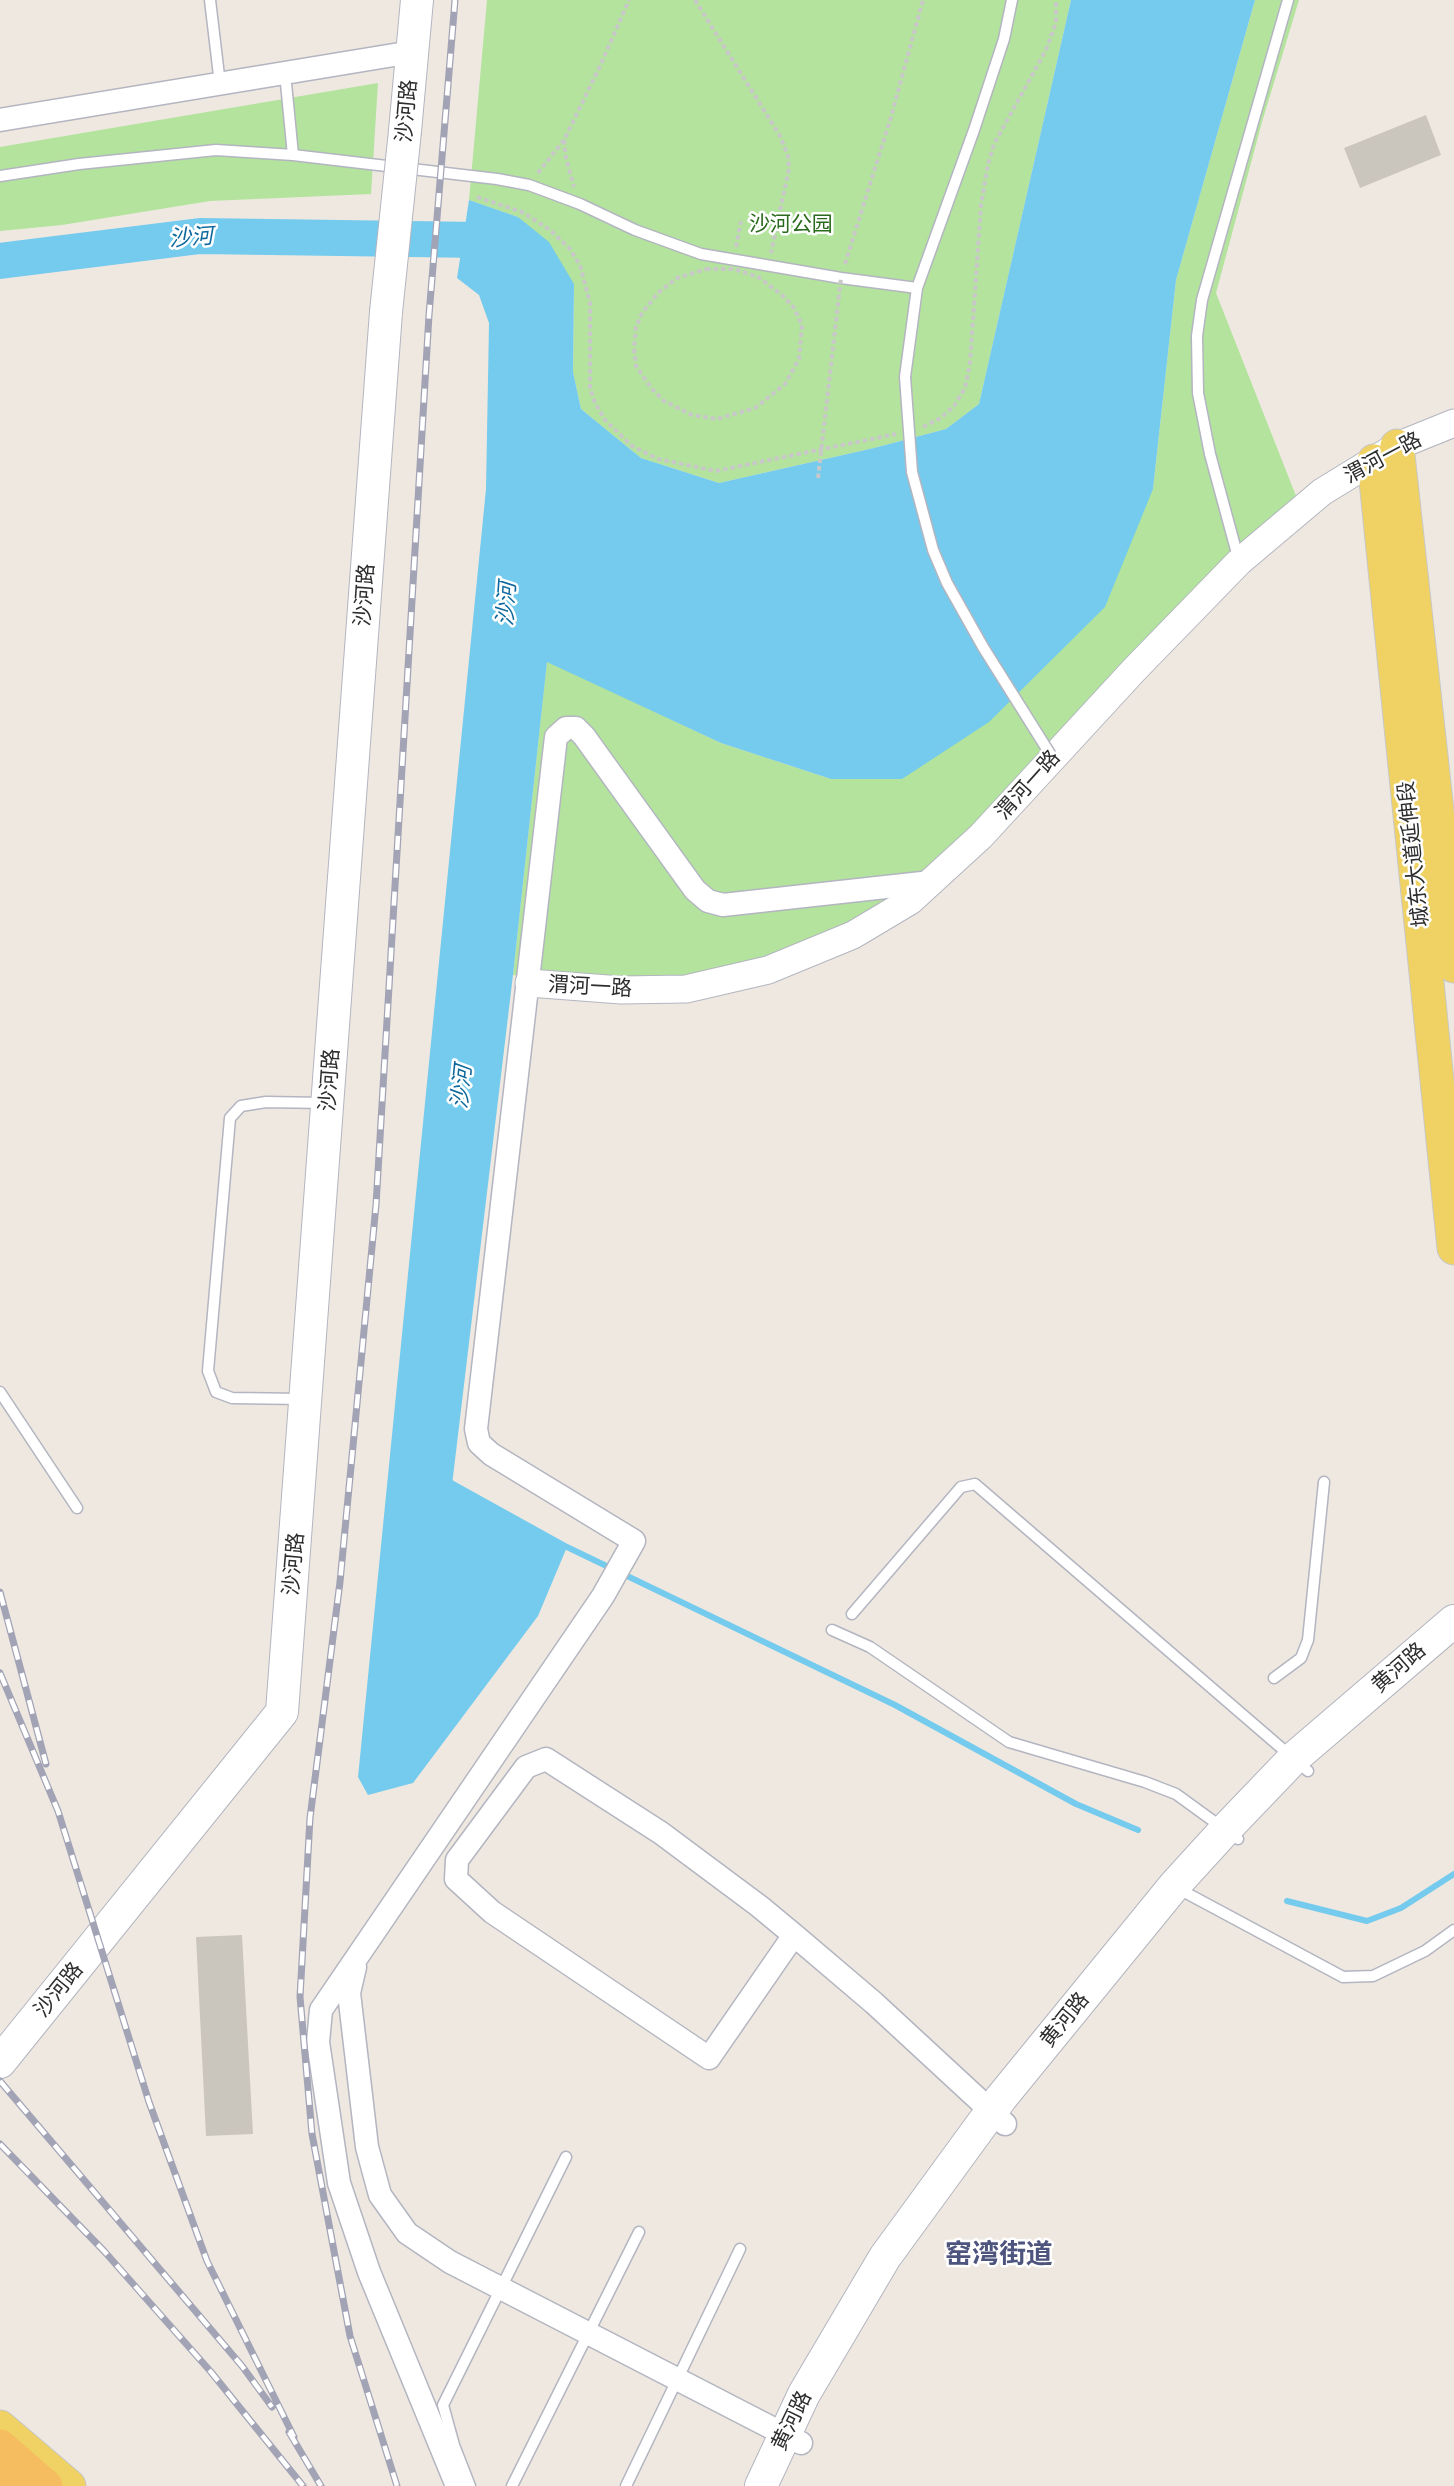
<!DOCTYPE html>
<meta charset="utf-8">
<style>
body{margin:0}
canvas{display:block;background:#eee8e0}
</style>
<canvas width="1454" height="2486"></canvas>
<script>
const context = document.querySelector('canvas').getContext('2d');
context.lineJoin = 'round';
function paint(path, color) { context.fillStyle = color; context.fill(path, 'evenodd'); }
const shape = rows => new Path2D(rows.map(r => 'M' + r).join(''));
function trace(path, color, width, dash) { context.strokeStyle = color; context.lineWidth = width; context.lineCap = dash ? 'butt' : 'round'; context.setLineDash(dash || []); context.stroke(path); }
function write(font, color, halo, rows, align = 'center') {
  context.font = font + ' Quicksand,"Noto Sans SC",sans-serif'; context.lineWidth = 5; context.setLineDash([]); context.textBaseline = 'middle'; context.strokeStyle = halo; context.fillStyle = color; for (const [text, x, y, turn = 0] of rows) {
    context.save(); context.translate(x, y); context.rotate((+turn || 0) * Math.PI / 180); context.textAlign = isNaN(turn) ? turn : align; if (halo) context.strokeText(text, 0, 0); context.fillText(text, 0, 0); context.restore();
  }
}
paint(shape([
 [487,0,1071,0,979,404,946,429,874,448,719,483,641,458,581,409,573,372,574,284,518,217,469,200],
 [1255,0,1299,0,1262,122,1216,293,1298,501,926,873,851,928,772,959,708,975,624,983,513,975,547,661,721,743,831,779,1153,489,1176,280],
 [378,83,371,194,210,201,62,225,0,231,0,147]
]), '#b3e39d');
paint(shape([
 [1071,0,1255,0,1176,280,1153,489,1105,607,989,722,902,779,831,779,721,743,547,662,513,975,452,1485,567,1547,538,1616,413,1783,368,1795,358,1777,486,489,489,323,479,295,457,278,469,200,518,217,549,242,574,284,573,372,581,409,641,458,719,483,874,448,946,429,979,404]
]), '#75cbed');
trace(shape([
 [446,1480,567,1547,895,1705,1076,1804,1138,1830],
 [1287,1901,1367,1921,1401,1908,1454,1874]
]), '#75cbed', 6);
trace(shape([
 [0,261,200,236,479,240,497,267]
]), '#75cbed', 36);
paint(shape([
 [1426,115,1441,155,1360,188,1344,148],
 [242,1935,253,2134,206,2136,196,1937]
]), '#cac6be');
const service = shape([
 [210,0,220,84],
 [285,73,293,155],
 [0,176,79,164,216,150,293,155,497,179,529,185,580,204,635,230,701,254,841,278,917,288],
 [905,377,917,288,974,130,1004,39,1012,0],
 [1239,561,1210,454,1198,393,1197,336,1202,300,1288,0],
 [0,1392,77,1508],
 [303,1399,232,1398,216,1392,208,1371,230,1118,241,1106,266,1102,324,1103],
 [852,1614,961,1487,975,1484,1308,1771],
 [832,1630,870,1647,1009,1742,1145,1782,1176,1794,1238,1839],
 [1274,1678,1301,1658,1308,1640,1324,1482],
 [1177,1888,1343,1977,1373,1976,1425,1951,1454,1930],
 [470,2486,454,2445,443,2405,566,2157],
 [512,2486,639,2232],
 [626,2486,740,2249]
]);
const minor = shape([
 [0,120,412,52],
 [794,1935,709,2058,492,1912,456,1879,457,1860,526,1767,546,1759,661,1833,759,1906,794,1935,874,2003,1005,2124],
 [355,1967,349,1993,367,2147,380,2195,407,2233,450,2262,801,2443],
 [457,2486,369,2272,339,2183,318,2042,321,2010,603,1596,634,1541,491,1454,479,1443,476,1429,556,737,566,728,576,728,584,736,695,890,708,901,723,905,931,882]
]);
const tertiary = shape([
 [529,983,621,990,686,989,768,970,853,935,910,901,981,836,1134,670,1239,562,1322,492,1397,446,1454,423]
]);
const secondary = shape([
 [405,131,417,0],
 [0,2062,282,1712,386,312],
 [761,2486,804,2394,885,2257,1001,2098,1174,1886,1225,1830,1294,1758,1454,1621]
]);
const primary = shape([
 [1397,446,1454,966],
 [1374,461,1454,1248],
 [0,2427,69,2486]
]);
const trunk = shape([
 [0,2446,46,2486],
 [0,2479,8,2486]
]);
trace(service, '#b3b5c0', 13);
trace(minor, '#b3b5c0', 25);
trace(tertiary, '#b3b5c0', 29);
trace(secondary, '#b3b5c0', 34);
trace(primary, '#c8c8c8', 35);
trace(trunk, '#c8c8c8', 35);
trace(shape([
 [695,0,780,136,788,156,789,169,771,253],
 [564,140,566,158,574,187],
 [538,173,564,140,600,66,629,0],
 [477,197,522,212,550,230,569,248,580,265,590,303,590,388,595,403,605,420,632,446,658,459,716,471,896,434],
 [736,247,741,221],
 [845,264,891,117,923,0],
 [706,269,734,269,758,277,782,295,794,308,802,325,799,359,785,384,755,408,717,419,692,415,664,401,652,389,636,366,634,348,636,327,642,313,658,293,677,278,706,269],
 [923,427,941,418,954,406,965,388,970,363,981,205,988,164,994,144,1046,50,1056,23,1056,0]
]), '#c8c8c8', 4, [4.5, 3]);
trace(service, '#fff', 10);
trace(minor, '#fff', 22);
trace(tertiary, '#fff', 27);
trace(secondary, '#fff', 32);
trace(primary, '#efd263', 33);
trace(trunk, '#f6bc60', 33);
const rail = shape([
 [0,1592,46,1764],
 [0,1673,58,1811,149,2102,207,2261,294,2437],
 [0,2081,242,2366,272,2407],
 [0,2144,104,2251,211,2372,303,2486],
 [289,2432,321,2486],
 [397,2486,350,2336,312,2134,300,1997,310,1818,340,1582,376,1205,429,315,455,0]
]);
trace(rail, '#a2a4b6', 7);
trace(rail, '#fff', 4.5, [14]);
const serviceBridge = shape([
 [905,377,912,472,933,550,947,583,983,647,1052,757]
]);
const secondaryBridge = shape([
 [386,312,405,131]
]);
trace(serviceBridge, '#b3b5c0', 13, []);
trace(secondaryBridge, '#b3b5c0', 34, []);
trace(shape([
 [818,478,841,278]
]), '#c8c8c8', 4, [4.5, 3]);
trace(serviceBridge, '#fff', 10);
trace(secondaryBridge, '#fff', 32);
write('21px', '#2d2d2d', '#fff', [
 ["沙河路",407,111,-85],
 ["渭河一路",1383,458,-28],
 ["沙河路",365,595,-86],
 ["渭河一路",1028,785,-48],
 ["城东大道延伸段",1414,854,-96],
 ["渭河一路",590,987,3],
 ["沙河路",330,1080,-86],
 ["沙河路",294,1564,-85],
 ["黄河路",1399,1668,-41],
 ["沙河路",59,1990,-51],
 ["黄河路",1065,2020,-51],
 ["黄河路",792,2421,-64]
]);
write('21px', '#2a6a1c', '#fff', [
 ["沙河公园",791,225]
]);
write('italic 22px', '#10699e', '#fff', [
 ["沙河",191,238,-4],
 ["沙河",507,604,-86],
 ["沙河",462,1087,-84]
]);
write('bold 27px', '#4d547d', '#fff', [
 ["窑湾街道",999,2255]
]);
</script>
